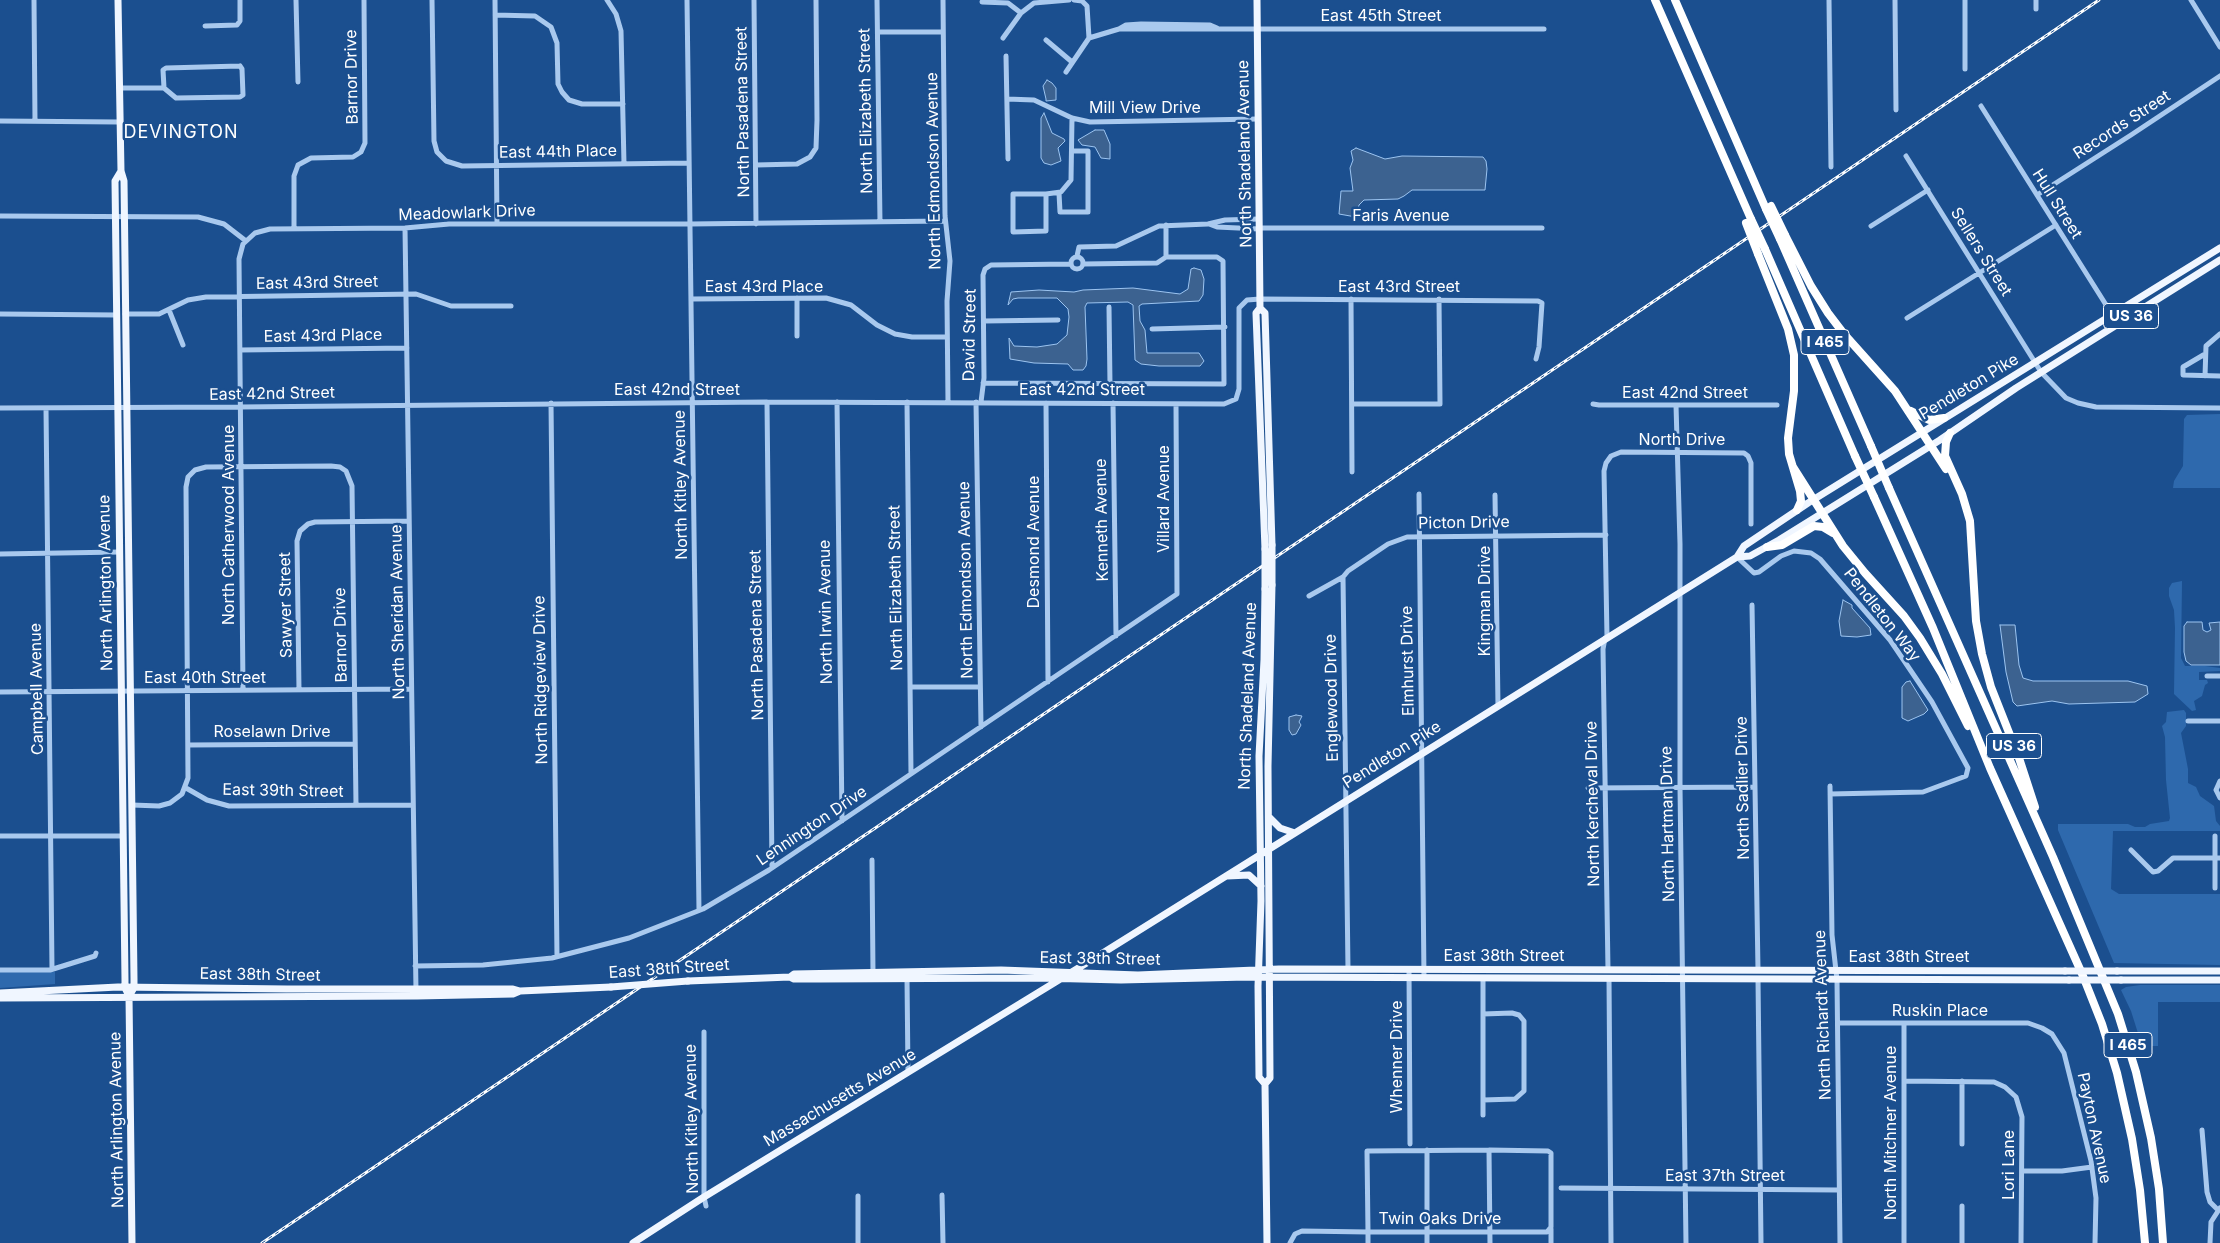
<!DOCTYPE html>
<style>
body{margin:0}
canvas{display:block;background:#1b4f8f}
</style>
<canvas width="2220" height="1243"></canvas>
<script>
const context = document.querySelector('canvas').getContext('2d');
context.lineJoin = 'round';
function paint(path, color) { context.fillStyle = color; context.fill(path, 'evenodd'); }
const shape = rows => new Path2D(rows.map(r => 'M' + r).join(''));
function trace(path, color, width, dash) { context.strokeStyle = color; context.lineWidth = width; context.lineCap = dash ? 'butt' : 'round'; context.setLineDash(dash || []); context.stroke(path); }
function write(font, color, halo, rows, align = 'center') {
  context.font = font + ' Inter,sans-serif'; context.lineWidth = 5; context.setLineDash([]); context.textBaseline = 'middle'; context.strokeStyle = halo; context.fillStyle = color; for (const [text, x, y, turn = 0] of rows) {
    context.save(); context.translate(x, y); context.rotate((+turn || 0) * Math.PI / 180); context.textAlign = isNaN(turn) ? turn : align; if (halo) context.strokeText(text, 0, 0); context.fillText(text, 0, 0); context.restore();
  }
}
paint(shape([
 [2220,414,2220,488,2173,488,2174,481,2183,466,2184,419,2187,415],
 [2182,581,2181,658,2185,666,2205,666,2220,668,2220,671,2199,672,2199,680,2207,680,2208,683,2205,685,2202,696,2194,701,2196,710,2192,711,2174,694,2175,628,2174,610,2169,596,2169,588,2172,583],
 [2184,710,2186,713,2186,726,2181,733,2188,769,2188,783,2196,787,2200,796,2214,806,2216,821,2220,826,2220,831,2113,831,2111,889,2119,894,2220,894,2220,965,2114,963,2058,830,2058,824,2128,824,2135,827,2145,827,2150,824,2169,821,2170,818,2166,780,2165,737,2162,726,2166,722,2167,712],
 [0,972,55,972,55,984,0,988],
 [2140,985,2220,985,2220,1002,2158,1002,2158,1046,2146,1046,2143,1049,2131,1011,2121,990,2126,987]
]), '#2e69ad');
const water = shape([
 [1047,80,1052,83,1056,88,1056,100,1046,101,1046,99,1043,86,1047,80],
 [1044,113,1052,133,1064,139,1065,141,1058,148,1061,161,1051,165,1044,163,1041,158,1041,118,1044,113],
 [1095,130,1104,130,1110,144,1110,159,1101,158,1095,147,1082,145,1078,140,1095,130],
 [1356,148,1385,159,1402,156,1483,157,1486,161,1487,169,1485,190,1412,190,1404,196,1398,199,1364,200,1359,205,1356,217,1339,214,1341,191,1353,191,1350,168,1353,160,1351,151,1356,148],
 [1194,268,1201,270,1204,279,1203,295,1199,301,1142,304,1139,306,1140,321,1145,330,1147,353,1199,353,1204,361,1200,366,1159,366,1141,364,1135,360,1133,305,1128,302,1087,303,1085,307,1087,359,1086,366,1083,370,1073,370,1068,364,1034,363,1010,359,1009,338,1014,346,1037,347,1057,344,1067,335,1069,317,1068,309,1057,298,1018,298,1013,299,1008,305,1011,292,1039,290,1074,292,1083,290,1133,288,1180,294,1188,289,1191,269,1194,268],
 [1843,600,1852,605,1852,608,1870,628,1871,635,1857,637,1841,636,1839,621,1843,600],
 [2187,622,2202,622,2203,630,2207,632,2211,630,2209,623,2220,622,2220,665,2191,665,2186,661,2184,652,2184,626,2187,622],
 [2000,625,2015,625,2019,665,2023,678,2033,681,2128,681,2147,686,2148,694,2135,702,2069,704,2052,701,2017,706,2013,702,2006,672,2000,625],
 [1910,681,1928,710,1924,714,1908,721,1902,718,1902,687,1906,682,1910,681],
 [1296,715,1302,716,1299,722,1301,725,1296,734,1292,735,1289,730,1289,717,1296,715]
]);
paint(water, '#3c6290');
trace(water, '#9cc4f0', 1);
trace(shape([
 [34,0,35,121],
 [296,0,298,82],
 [432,0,434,141,437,152,446,161,462,166,689,163],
 [495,0,497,224],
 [607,0,616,14,621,31,624,164],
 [687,0,699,910],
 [754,0,756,224],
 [877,0,880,222],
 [943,0,945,216,950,261,947,301,948,402],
 [1829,0,1831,167],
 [1895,0,1896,110],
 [1965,0,1965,69],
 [2036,0,2036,9],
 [2191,0,2220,47],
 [982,2,1008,3,1021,13],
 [495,15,535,16,551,27,557,43,558,84,562,92,569,100,582,104,623,104],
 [205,26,237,25,240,21,240,0],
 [1119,29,1126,25,1141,24,1210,25,1217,28],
 [878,32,943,32],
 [1003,38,1021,13,1034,3,1069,0],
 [1089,38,1119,29,1544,29],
 [1046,40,1072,62],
 [1006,56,1008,159],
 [240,66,242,69,243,95,240,97,176,98,164,88,163,70,166,68,240,66],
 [1066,72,1089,38,1087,6,1082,1,1074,0],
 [119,88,164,88],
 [1007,99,1034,100,1072,118,1090,122,1258,119],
 [1981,106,2113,316],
 [0,121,119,122],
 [1906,156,2041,372,2066,398,2078,403,2096,407,2220,408],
 [756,165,797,164,810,157,816,148,817,120,816,0],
 [1059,193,1060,212,1088,212,1088,151,1072,151],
 [1013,194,1046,194,1046,231,1013,232,1013,194],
 [1046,194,1061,192,1071,180,1072,118],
 [2037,195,2131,135,2220,76],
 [0,216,198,217,224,224,246,241],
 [1209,224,1217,227,1259,229],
 [1166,225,1166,257],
 [1871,226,1928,190],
 [405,228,416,991],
 [1259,228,1542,228],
 [294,229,294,176,298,165,311,158,353,157,361,152,365,143,364,0],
 [1077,256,1079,247,1116,246,1159,226,1208,224,1225,220,1259,219],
 '1071 263a6 6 0 1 1 12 0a6 6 0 1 1-12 0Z',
 [1083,264,1157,263,1166,257],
 [797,298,797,336],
 [691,299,826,298,851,305,877,325,895,334,912,337,947,337],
 [1351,299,1352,472],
 [1109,307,1110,385],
 [169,310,183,345],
 [0,314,117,315],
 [125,314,159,314,188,300,206,297,416,294,451,306,511,306],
 [1907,318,2056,225],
 [984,321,1058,320],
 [1152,329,1225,327],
 [240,350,407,348],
 [2205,354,2183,367,2183,375,2220,376],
 [2205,376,2206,346,2220,334],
 [983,383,1224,384,1223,261,1217,257,1166,257],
 [767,402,772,868],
 [837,402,842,821],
 [907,402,911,774],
 [976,402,981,727],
 [981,402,984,378,983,275,985,269,991,265,1070,264],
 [551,403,557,957],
 [1046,403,1048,682],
 [1113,403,1116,636],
 [1352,404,1440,404,1439,299],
 [1593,404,1599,405,1777,405],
 [1676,405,1680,544,1680,787,1686,1243],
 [0,408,240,407,767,402,1224,404,1236,399,1239,389,1239,308,1247,300,1260,299,1538,301,1542,303,1539,347,1536,359],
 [46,408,52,969],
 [1419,494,1424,978],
 [1495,495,1498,706],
 [0,554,120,552],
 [1737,557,1754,573,1759,572,1781,556,1794,551,1811,553,1820,559,1890,640,1932,702,1968,768,1966,776,1923,792,1830,794],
 [1343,577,1348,969],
 [1309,596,1343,577,1348,571,1388,544,1407,537,1606,535],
 [1752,605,1758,970],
 [1607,637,1604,471,1606,463,1611,456,1621,452,1744,453,1748,456,1751,463,1751,524],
 [1605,638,1603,649,1608,970],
 [2207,676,2220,676],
 [910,687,980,687],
 [243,690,239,259,243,244,255,233,270,229,405,228,449,224,690,224,945,221],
 [299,690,297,541,300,531,308,524,315,522,409,521],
 [0,692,411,689],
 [2188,721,2220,721],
 [188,745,355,744],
 [2220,781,2216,790,2220,798],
 [1830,786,1832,935,1837,980,1840,1243],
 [186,788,207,800,229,806,413,805],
 [1588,788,1755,787],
 [132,805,159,806,170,803,182,794,188,778,186,487,188,477,195,470,206,467,331,466,340,467,346,471,352,486,356,805],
 [0,836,123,836],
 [2215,836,2215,888],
 [2131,850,2153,872,2158,871,2173,858,2220,858],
 [872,860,873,974],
 [415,966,483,965,552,958,629,938,703,909,769,870,1177,594,1176,404],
 [1409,969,1410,1144],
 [0,970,50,970,95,956,96,953],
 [907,978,908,1073],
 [1609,978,1611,1243],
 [1758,979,1761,1243],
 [1838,1023,2028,1023,2042,1028,2052,1034,2064,1053,2091,1161,2096,1198,2095,1243],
 [1904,1023,1904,1243],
 [704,1032,704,1197,706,1206],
 [1904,1081,1994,1082,2005,1087,2016,1097,2022,1117,2021,1243],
 [1483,1100,1515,1099,1524,1091,1524,1021,1519,1015,1512,1013,1483,1014],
 [1483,1115,1483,978],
 [2202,1130,2207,1192,2210,1202,2218,1210],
 [1962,1144,1962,1081],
 [1427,1150,1427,1243],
 [1489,1150,1490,1243],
 [2022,1171,2062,1171,2092,1167],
 [1561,1188,1839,1190],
 [942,1195,943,1243],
 [858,1196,858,1243],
 [1962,1206,1962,1243],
 [1551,1229,1551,1243],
 [1290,1243,1295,1234,1302,1231,1368,1232,1547,1232,1551,1227,1551,1153,1548,1151,1489,1150,1367,1151,1368,1232,1368,1243],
 [2210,1243,2211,1222,2220,1208]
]), '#a9c9ee', 5);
trace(shape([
 [118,0,121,171,124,181,134,979,134,988,129,996],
 [1257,0,1260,308,1256,313,1265,549],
 [121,171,115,181,125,980,125,988,129,996,132,1243],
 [1260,308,1265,313,1272,545],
 [1737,557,1750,556,1779,540,1940,440,2016,388,2220,260],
 [1265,589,1264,660,1259,756,1261,901,1258,986,1259,1077,1265,1084],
 [1269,817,1280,828,1295,833],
 [1227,876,1249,875,1261,886],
 [2117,971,2220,971],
 [790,977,794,974,1001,970,1138,975,1279,969,2065,971],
 [2121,980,2220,980],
 [688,981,790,977,794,979,819,979,1040,978,1121,980,1247,977,2069,980],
 [0,993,118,987,287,989,513,989,520,991],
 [0,998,417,996,513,994,520,991,611,987],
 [633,1243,704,1197,1098,956,1737,557,1744,546,1808,503,2220,248],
 [1267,1243,1265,1084,1270,1078,1268,766,1272,585]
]), '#f0f6ff', 7);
trace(shape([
 [1655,0,1751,219],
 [1675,0,1766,209],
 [1785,235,1811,286,1828,313,1844,334,1895,391,1946,469],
 [1780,239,1871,446],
 [1765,249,1855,456],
 [1758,254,1788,329,1794,355,1794,391,1788,438,1789,454,1800,491,1801,501,1797,510],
 [1911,411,1929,420,1944,418],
 [1950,433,1946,442,1945,456,1962,494,1970,521,1976,621,1982,654,1991,687,2019,758,2035,807],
 [1793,467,1843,546,1865,573,1904,616,1920,638,1942,674,1968,726],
 [1889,488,2053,857,2118,1014,2136,1072,2151,1138,2159,1189,2163,1243],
 [1874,497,1933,628,1990,768,2083,976,2102,1024,2117,1073,2132,1139,2140,1190,2145,1243],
 [1767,547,1782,545,1814,526,1823,527,1833,533]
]), '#fff', 8);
const rail = shape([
 [262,1243,2099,0]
]);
trace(rail, '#fff', 3);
trace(rail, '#1b4f8f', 1, [4]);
trace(shape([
 [1272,585,1272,545],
 [1265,589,1265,549],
 [2065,971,2117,971],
 [2069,980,2121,980],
 [611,987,688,981]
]), '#f0f6ff', 7);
trace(shape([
 [1771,206,1785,235],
 [1766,209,1780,239],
 [1751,219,1765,249],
 [1746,223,1758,254],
 [1871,446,1889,488],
 [1855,456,1874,497]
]), '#fff', 8);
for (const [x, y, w] of [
 [2131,316,55],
 [1825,342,48],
 [2014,746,55],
 [2128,1045,48]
]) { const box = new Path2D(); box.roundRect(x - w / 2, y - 12.5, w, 25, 4); context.fillStyle = '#1b4f8f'; context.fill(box); trace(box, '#fff', 1); }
write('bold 15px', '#fff', null, [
 ["US 36",2131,316],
 ["I 465",1825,342],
 ["US 36",2014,746],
 ["I 465",2128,1045]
]);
write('16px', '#fff', '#1b4f8f', [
 ["East 45th Street",1381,16],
 ["Barnor Drive",352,77,-91],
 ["Mill View Drive",1145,108],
 ["North Elizabeth Street",866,111,-91],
 ["North Pasadena Street",743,112,-91],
 ["Records Street",2122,125,-33],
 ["East 44th Place",558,152,-1],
 ["North Shadeland Avenue",1245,154,-91],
 ["North Edmondson Avenue",934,171,-91],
 ["Hull Street",2057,204,58],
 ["Meadowlark Drive",467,213,-2],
 ["Faris Avenue",1401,216],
 ["Sellers Street",1981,252,58],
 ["East 43rd Street",317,283,-1],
 ["East 43rd Place",764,287],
 ["East 43rd Street",1399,287],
 ["David Street",970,335,-89],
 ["East 43rd Place",323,336,-1],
 ["Pendleton Pike",1969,387,-31],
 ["East 42nd Street",677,390],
 ["East 42nd Street",1082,390],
 ["East 42nd Street",1685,393],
 ["East 42nd Street",272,394,-1],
 ["North Drive",1682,440],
 ["North Kitley Avenue",681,485,-91],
 ["Villard Avenue",1164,499,-90],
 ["Kenneth Avenue",1102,520,-91],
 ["Picton Drive",1464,523,-1],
 ["North Catherwood Avenue",229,525,-90],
 ["Desmond Avenue",1034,542,-90],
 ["North Edmondson Avenue",966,580,-91],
 ["North Arlington Avenue",106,583,-91],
 ["North Elizabeth Street",896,588,-91],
 ["Kingman Drive",1485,601,-90],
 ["Sawyer Street",286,605,-91],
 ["North Sheridan Avenue",398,612,-91],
 ["North Irwin Avenue",826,612,-91],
 ["Pendleton Way",1882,615,52],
 ["Barnor Drive",341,635,-91],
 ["North Pasadena Street",757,635,-91],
 ["Elmhurst Drive",1408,661,-91],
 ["East 40th Street",205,678],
 ["North Ridgeview Drive",541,680,-91],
 ["Campbell Avenue",37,689,-91],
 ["North Shadeland Avenue",1248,696,-88],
 ["Englewood Drive",1332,698,-91],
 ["Roselawn Drive",272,732],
 ["Pendleton Pike",1392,755,-32],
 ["North Sadlier Drive",1743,788,-91],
 ["East 39th Street",283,791,1],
 ["North Kercheval Drive",1593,804,-91],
 ["North Hartman Drive",1668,824,-91],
 ["Lennington Drive",812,826,-34],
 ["East 38th Street",1504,956],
 ["East 38th Street",1909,957],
 ["East 38th Street",1100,959,1],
 ["East 38th Street",669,969,-4],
 ["East 38th Street",260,975,1],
 ["Ruskin Place",1940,1011],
 ["North Richardt Avenue",1823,1015,-92],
 ["Whenner Drive",1397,1057,-90],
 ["Massachusetts Avenue",840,1098,-31],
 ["North Kitley Avenue",692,1119,-91],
 ["North Arlington Avenue",117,1120,-91],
 ["Payton Avenue",2094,1128,78],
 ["North Mitchner Avenue",1891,1133,-90],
 ["Lori Lane",2009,1165,-90],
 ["East 37th Street",1725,1176],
 ["Twin Oaks Drive",1440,1219]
]);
context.letterSpacing = '1px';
write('18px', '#fff', '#1b4f8f', [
 ["DEVINGTON",181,133]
]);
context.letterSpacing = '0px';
</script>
